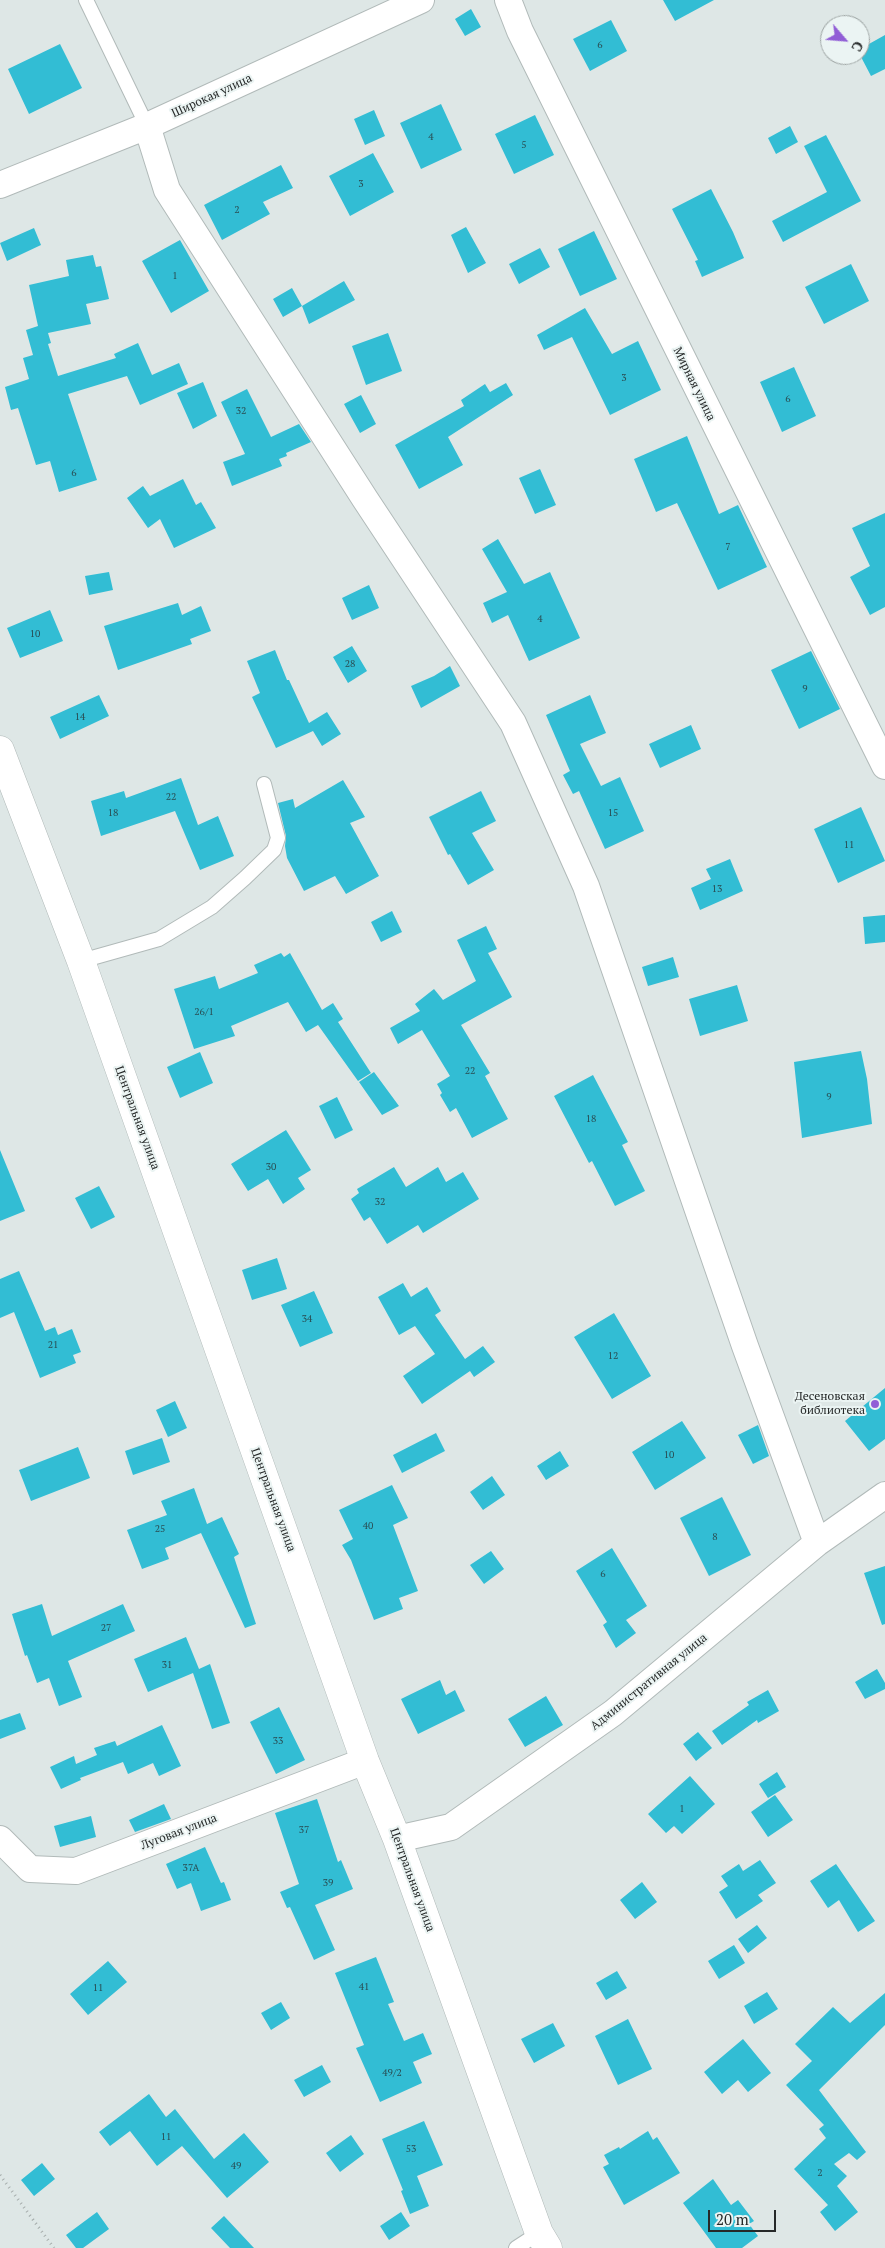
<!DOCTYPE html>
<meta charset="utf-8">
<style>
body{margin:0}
#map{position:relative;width:885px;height:2248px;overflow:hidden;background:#dee7e6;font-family:"PT Serif",serif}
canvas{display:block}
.north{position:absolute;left:820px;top:15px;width:50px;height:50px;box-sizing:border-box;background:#ebf4f3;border:1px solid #9ca3a2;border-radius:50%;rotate:117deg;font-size:14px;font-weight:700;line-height:20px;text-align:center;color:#262929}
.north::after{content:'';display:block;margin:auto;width:18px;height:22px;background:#915ed6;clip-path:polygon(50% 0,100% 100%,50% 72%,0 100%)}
.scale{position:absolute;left:708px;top:2210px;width:68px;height:22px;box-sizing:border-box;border:2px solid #262929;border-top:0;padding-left:6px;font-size:15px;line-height:18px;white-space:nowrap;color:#262929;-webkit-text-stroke:4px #ebf4f3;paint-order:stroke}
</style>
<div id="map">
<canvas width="885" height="2248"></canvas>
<div class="north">С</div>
<div class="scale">20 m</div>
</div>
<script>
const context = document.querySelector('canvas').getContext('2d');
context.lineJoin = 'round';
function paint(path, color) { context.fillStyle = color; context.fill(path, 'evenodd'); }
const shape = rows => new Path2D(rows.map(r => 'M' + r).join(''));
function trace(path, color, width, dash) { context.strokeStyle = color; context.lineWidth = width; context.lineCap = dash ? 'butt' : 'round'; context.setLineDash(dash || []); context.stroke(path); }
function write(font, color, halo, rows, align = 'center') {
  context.font = font + ' "PT Serif",serif'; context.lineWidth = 4; context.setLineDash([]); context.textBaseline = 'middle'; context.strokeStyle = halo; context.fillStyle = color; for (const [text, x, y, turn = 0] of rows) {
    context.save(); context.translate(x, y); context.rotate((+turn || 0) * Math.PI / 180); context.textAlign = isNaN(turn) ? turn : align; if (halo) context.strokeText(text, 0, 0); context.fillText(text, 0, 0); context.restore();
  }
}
paint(shape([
 [663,0,714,0,675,21],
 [471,9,481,27,465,36,455,19],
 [611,20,627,51,590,71,573,39],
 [885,35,885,69,871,76,860,55,860,49],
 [60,44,82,88,29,114,8,69],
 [441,104,462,150,421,169,400,123],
 [374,110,385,136,365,145,354,119],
 [535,115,554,155,514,174,495,134],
 [790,126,798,142,776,154,768,138],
 [826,135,861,201,783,242,772,221,827,192,804,146],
 [373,153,394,192,350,216,329,176],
 [281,165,293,188,263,202,270,214,222,240,204,205],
 [711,189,733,232,744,258,702,277,695,261,698,260,672,209],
 [466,227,486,263,468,273,451,235],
 [34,228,41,245,7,261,0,243],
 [594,231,617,279,580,296,558,249],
 [180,240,209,291,171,313,142,261],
 [540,248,550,267,519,284,509,264],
 [93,255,96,267,101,266,109,299,86,304,91,324,48,333,51,343,48,344,58,376,116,358,114,354,138,343,152,375,179,363,188,384,140,405,127,376,68,394,97,480,59,492,50,461,36,465,18,408,11,410,5,387,29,379,23,358,33,355,26,330,38,326,29,285,69,276,66,260],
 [851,264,869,301,824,324,805,287],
 [344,281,355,300,309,324,302,306],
 [292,288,302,306,283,317,273,299],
 [585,308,612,354,638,341,661,390,610,415,572,337,544,350,537,335],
 [388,333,402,371,366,385,352,346],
 [794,367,816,416,782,432,760,382],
 [203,382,217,416,193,429,177,393],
 [506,383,513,395,448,437,463,465,419,489,395,445,464,406,461,400,485,384,490,392],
 [247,389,271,437,299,424,311,442,286,453,287,456,279,459,282,466,232,486,223,462,245,454,221,402],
 [361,395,376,424,360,433,344,404],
 [687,436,719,514,738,505,767,567,718,590,677,503,656,512,634,459],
 [540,469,556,505,535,514,519,478],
 [183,479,196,505,201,502,216,528,174,548,160,519,148,528,127,498,143,486,150,496],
 [885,513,885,607,870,615,850,577,870,566,852,528],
 [498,539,524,584,550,572,580,638,529,661,508,615,492,623,483,603,507,592,482,549],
 [109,572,113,590,89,595,85,576],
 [369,585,379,608,352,620,342,598],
 [178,603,182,615,201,606,211,631,190,639,192,644,118,670,104,626],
 [50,610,63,641,20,658,7,628],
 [352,646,367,671,348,683,333,657],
 [275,650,287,680,289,680,309,723,327,712,341,734,322,746,313,731,276,748,252,697,260,693,247,661],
 [811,651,840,709,799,729,771,670],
 [450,666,460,686,421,708,411,686,434,676],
 [99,695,109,716,60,739,50,717],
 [590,695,606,733,580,744,601,786,620,777,644,831,605,849,579,791,573,794,563,775,570,771,546,715],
 [691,725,701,749,660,768,649,744],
 [181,778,198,825,218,816,234,856,200,870,175,811,101,836,91,801,124,791,126,798],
 [343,780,365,817,350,823,379,876,346,894,335,876,304,891,287,858,285,846,286,836,278,803,293,799,295,808],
 [481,791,496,821,472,833,494,870,468,885,450,854,448,855,429,817],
 [861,807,885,861,838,883,814,829],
 [730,859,743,891,700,910,691,888,711,879,706,869],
 [392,911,402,932,381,942,371,922],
 [885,915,885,942,865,944,863,917],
 [486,926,497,949,488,953,512,997,461,1025,490,1073,485,1076,508,1119,472,1138,456,1108,450,1112,440,1095,442,1093,437,1084,450,1076,422,1030,398,1044,390,1028,420,1011,415,1004,434,989,443,1000,476,981,457,940],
 [281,953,284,957,290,953,322,1010,333,1003,343,1019,338,1022,371,1073,358,1081,318,1025,306,1032,288,1002,231,1026,235,1036,194,1049,174,989,215,976,219,989,258,973,254,965],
 [673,957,679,977,648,986,642,967],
 [737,985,748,1021,700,1036,689,999],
 [861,1051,867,1079,872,1124,802,1138,794,1062],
 [200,1052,213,1083,180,1098,167,1067],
 [374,1072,399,1106,382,1115,359,1082],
 [593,1075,628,1142,622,1145,645,1191,615,1206,592,1161,589,1163,554,1096],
 [337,1097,353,1130,335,1139,319,1106],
 [286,1130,311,1170,298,1178,305,1189,283,1204,268,1179,248,1191,231,1164],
 [0,1150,25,1211,0,1221],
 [394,1167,406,1187,438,1167,446,1182,463,1172,479,1199,423,1233,418,1225,387,1244,370,1217,364,1221,351,1199,359,1193,357,1189],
 [99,1186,115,1217,91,1229,75,1198],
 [277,1258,287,1289,252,1300,242,1270],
 [19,1271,45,1331,55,1327,58,1335,72,1329,81,1352,73,1355,76,1363,40,1378,14,1312,0,1318,0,1279],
 [403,1283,411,1297,427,1287,441,1311,435,1315,465,1359,483,1346,495,1362,474,1377,470,1371,422,1404,403,1376,435,1354,415,1326,399,1335,378,1297],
 [314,1291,333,1333,300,1347,281,1305],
 [614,1313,651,1376,612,1399,574,1337],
 [885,1388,885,1439,869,1451,845,1421],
 [175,1401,187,1428,168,1437,156,1410],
 [682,1421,706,1458,655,1490,632,1452],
 [758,1425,769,1456,753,1464,738,1435],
 [436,1433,445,1451,402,1473,393,1455],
 [162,1438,170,1462,133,1475,125,1451],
 [78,1447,90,1478,31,1501,19,1470],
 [560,1451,569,1466,546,1480,537,1466],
 [492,1476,505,1495,483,1510,470,1492],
 [392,1485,408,1518,393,1525,418,1591,399,1598,403,1609,374,1620,351,1560,342,1545,353,1539,339,1510],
 [194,1488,207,1524,222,1517,239,1554,234,1557,256,1624,245,1628,201,1533,165,1548,169,1559,142,1569,127,1530,167,1515,161,1501],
 [722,1497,751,1555,709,1576,680,1518],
 [612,1548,647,1606,626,1620,636,1633,616,1648,603,1625,607,1622,576,1571],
 [491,1551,504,1569,484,1584,470,1565],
 [885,1566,885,1624,882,1625,864,1573],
 [42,1604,52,1636,123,1604,135,1631,68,1661,82,1697,59,1706,49,1678,37,1683,27,1655,25,1656,12,1614],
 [186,1637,199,1669,210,1664,230,1723,212,1729,193,1673,148,1692,134,1659],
 [877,1669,885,1683,885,1689,865,1699,855,1682],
 [440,1680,446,1695,455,1690,465,1711,418,1734,401,1699],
 [768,1690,779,1711,758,1723,757,1720,722,1745,712,1731,749,1705,747,1702],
 [546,1696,563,1725,525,1747,508,1719],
 [279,1707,305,1760,276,1774,250,1722],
 [20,1713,26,1729,0,1739,0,1720],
 [162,1725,181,1766,159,1776,153,1763,128,1774,123,1762,80,1778,81,1780,61,1789,50,1767,74,1756,76,1764,97,1755,94,1748,115,1741,117,1746],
 [698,1732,712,1748,696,1761,683,1744],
 [777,1772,786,1787,768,1798,759,1784],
 [690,1776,715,1804,682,1834,674,1826,666,1833,648,1814],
 [775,1795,793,1820,768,1837,751,1812],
 [317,1799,338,1862,341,1860,353,1889,315,1905,335,1950,314,1960,290,1907,287,1908,280,1892,299,1884,275,1813],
 [164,1804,171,1819,135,1832,129,1820],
 [91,1816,96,1837,60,1847,54,1826],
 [205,1847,221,1883,224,1882,231,1900,201,1911,191,1883,177,1889,166,1864],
 [760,1860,776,1883,758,1895,763,1901,736,1919,719,1892,728,1886,721,1876,739,1864,743,1871],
 [836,1864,875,1921,858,1932,839,1900,828,1908,810,1881],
 [642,1882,657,1902,635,1919,620,1900],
 [757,1925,767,1938,748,1953,738,1939],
 [734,1945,745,1963,719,1979,708,1961],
 [376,1957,394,2002,388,2004,404,2041,423,2033,432,2054,413,2062,422,2083,380,2102,356,2048,364,2045,335,1973],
 [108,1961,127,1982,88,2015,70,1994],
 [617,1971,627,1988,606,2000,596,1983],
 [767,1992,778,2009,754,2024,744,2006],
 [885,1993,885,2025,819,2090,866,2152,857,2160,849,2153,834,2164,847,2176,837,2186,858,2212,835,2231,820,2212,828,2205,794,2169,826,2138,819,2129,824,2125,786,2085,812,2061,795,2044,833,2007,850,2023],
 [281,2002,290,2018,271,2030,261,2013],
 [628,2019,652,2069,618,2085,595,2036],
 [553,2023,565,2046,534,2063,521,2039],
 [743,2039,771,2073,748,2092,738,2080,722,2094,704,2072],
 [322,2065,331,2082,304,2097,294,2080],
 [149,2094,166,2117,175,2109,214,2159,244,2133,269,2162,227,2198,182,2146,157,2166,130,2131,110,2146,99,2132],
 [424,2121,443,2165,417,2176,429,2206,410,2214,401,2191,403,2190,382,2139],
 [648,2131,653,2140,657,2137,680,2173,624,2205,603,2167,609,2164,604,2155,619,2147,620,2149],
 [351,2135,364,2154,340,2172,326,2153],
 [42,2163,55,2179,34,2196,21,2180],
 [713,2179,731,2205,738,2200,754,2221,749,2224,758,2236,742,2248,716,2248,683,2203],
 [97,2212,109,2229,83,2248,76,2248,66,2235],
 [401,2212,410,2226,389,2240,380,2226],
 [224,2216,254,2248,230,2248,211,2228]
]), '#32bdd4');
const lane = shape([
 [86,0,147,126],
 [81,961,159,939,212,907,245,878,274,850,278,838,264,784],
 [516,2248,539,2233]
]);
const street = shape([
 [508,0,520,31,885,766],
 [147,126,167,190,365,499,513,723,586,886,745,1346,817,1543],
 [0,185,147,126,421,0],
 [0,1839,30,1869,76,1871,365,1761],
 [397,1839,451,1827,613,1713,817,1543,885,1495]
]);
const secondary = shape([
 [0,750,81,961,365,1761,397,1839,539,2233,548,2248]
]);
trace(lane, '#b1bab9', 16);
trace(street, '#b1bab9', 28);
trace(secondary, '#b1bab9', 29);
trace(shape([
 [0,2175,54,2248]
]), '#a5acab', 3, [1, 4]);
trace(lane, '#fff', 14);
trace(street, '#fff', 26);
trace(secondary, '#fff', 28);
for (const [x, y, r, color] of [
 [875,1404,5,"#915ed6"]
]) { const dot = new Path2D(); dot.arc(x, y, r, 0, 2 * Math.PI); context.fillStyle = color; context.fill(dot); trace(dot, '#ebf4f3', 2); }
write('10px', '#294e54', null, [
 ["6",600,45],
 ["4",431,137],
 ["5",524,145],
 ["3",361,184],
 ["2",237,210],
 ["1",175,276],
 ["3",624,378],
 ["6",788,399],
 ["32",241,411],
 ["6",74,473],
 ["7",728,547],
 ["4",540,619],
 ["10",35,634],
 ["28",350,664],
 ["9",805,689],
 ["14",80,717],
 ["22",171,797],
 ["18",113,813],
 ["15",613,813],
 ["11",849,845],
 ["13",717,889],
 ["26/1",204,1012],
 ["22",470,1071],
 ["9",829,1097],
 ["18",591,1119],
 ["30",271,1167],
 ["32",380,1202],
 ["34",307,1319],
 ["21",53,1345],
 ["12",613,1356],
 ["10",669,1455],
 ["40",368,1526],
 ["25",160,1529],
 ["8",715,1537],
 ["6",603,1574],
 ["27",106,1628],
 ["31",167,1665],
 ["33",278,1741],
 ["1",682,1809],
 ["37",304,1830],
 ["37А",191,1868],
 ["39",328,1883],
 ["41",364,1987],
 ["11",98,1988],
 ["49/2",392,2073],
 ["11",166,2137],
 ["53",411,2149],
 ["49",236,2166],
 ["2",820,2173]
]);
write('12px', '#262929', '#ebf4f3', [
 ["Широкая улица",212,96,-25],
 ["Мирная улица",694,384,64],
 ["Центральная улица",137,1118,70],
 ["Центральная улица",273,1500,70],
 ["Административная улица",649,1682,-39],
 ["Луговая улица",179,1832,-21],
 ["Центральная улица",412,1880,70]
]);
write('12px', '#262929', '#ebf4f3', [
 ["Десеновская",865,1397],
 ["библиотека",865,1411]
], 'right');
</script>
